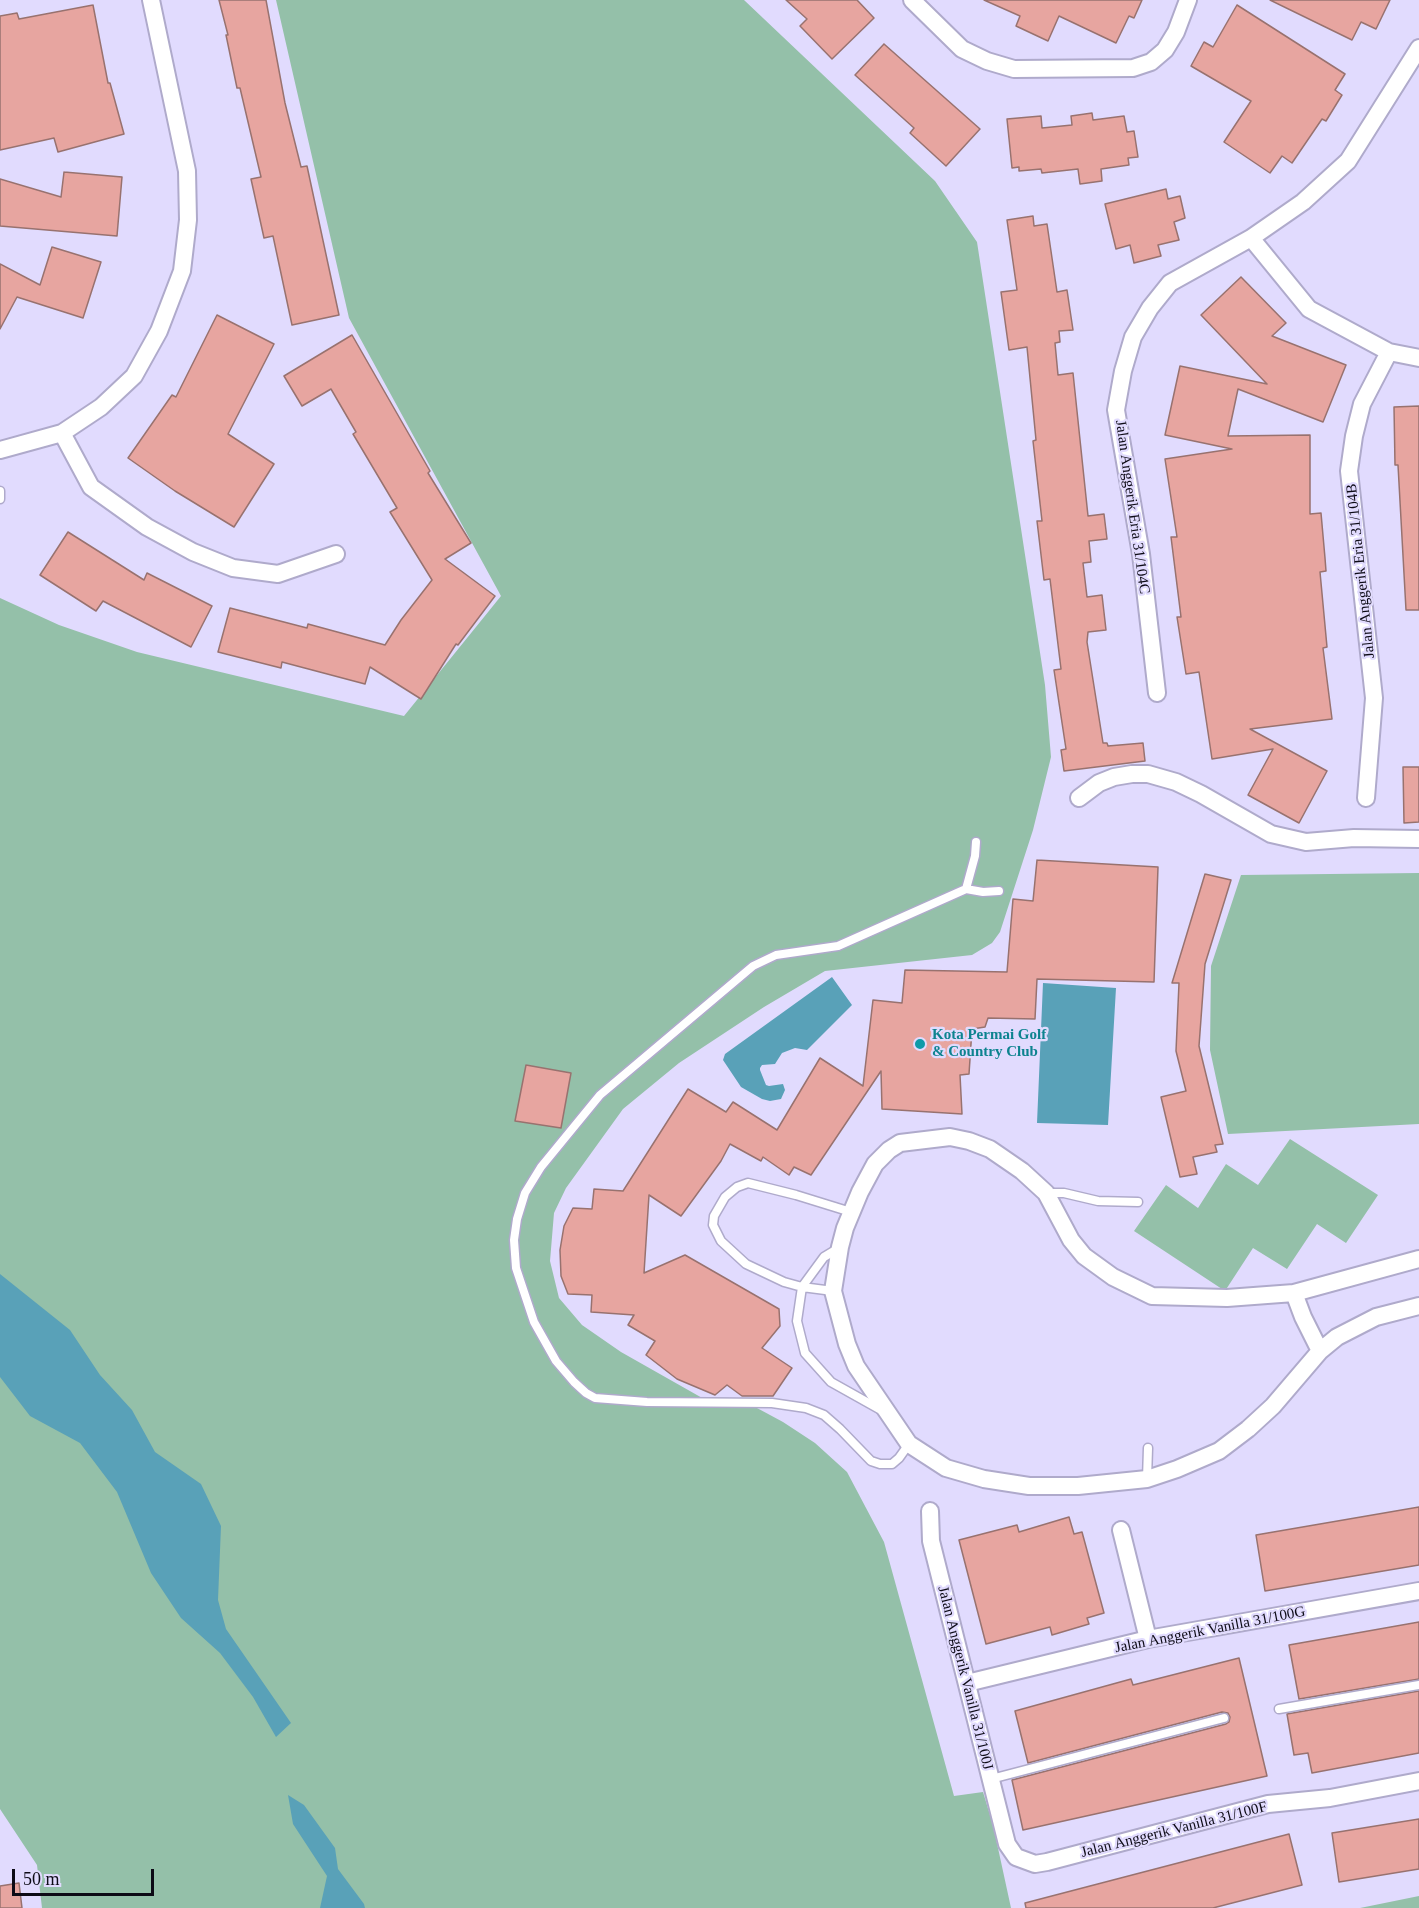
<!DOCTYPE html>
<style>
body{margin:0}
#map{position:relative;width:1419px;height:1908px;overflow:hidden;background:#e1dbfe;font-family:Georgia,serif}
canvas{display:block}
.scale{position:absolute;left:12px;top:1869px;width:142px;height:27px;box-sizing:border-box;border:3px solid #0d0b16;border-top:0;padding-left:8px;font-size:18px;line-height:21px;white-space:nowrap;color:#0d0b16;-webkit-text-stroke:4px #e1dbfe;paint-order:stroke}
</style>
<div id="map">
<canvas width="1419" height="1908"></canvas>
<div class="scale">50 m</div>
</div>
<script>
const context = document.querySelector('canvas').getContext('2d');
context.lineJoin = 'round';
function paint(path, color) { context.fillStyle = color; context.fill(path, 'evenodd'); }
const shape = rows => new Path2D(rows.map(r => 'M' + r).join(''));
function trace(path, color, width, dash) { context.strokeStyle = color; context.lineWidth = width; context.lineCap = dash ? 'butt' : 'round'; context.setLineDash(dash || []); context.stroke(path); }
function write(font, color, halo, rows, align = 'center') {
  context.font = font + ' Georgia,serif'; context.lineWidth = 4.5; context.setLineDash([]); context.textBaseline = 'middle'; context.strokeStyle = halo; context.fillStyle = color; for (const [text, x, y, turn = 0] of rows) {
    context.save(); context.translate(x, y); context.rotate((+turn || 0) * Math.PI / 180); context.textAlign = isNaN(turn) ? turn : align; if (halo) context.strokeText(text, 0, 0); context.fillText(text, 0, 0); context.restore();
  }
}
paint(shape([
 [276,0,744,0,935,181,977,242,1045,685,1051,757,1033,830,1000,932,992,943,972,955,825,971,764,1007,679,1063,623,1109,566,1188,554,1213,550,1261,559,1298,582,1325,621,1352,704,1399,719,1398,740,1402,757,1408,783,1422,815,1443,847,1472,884,1542,954,1796,983,1792,993,1825,1011,1908,42,1908,37,1865,0,1809,0,598,59,625,137,652,404,716,501,596,349,318],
 [1419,873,1419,1124,1228,1134,1210,1050,1211,966,1241,875],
 [1290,1139,1378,1195,1346,1243,1317,1224,1287,1269,1253,1248,1225,1291,1134,1231,1166,1185,1198,1208,1226,1164,1258,1185],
 [1419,1896,1419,1908,1360,1908]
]), '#94c0a9');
paint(shape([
 [832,977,852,1005,807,1050,795,1048,782,1053,775,1064,762,1065,760,1068,760,1070,766,1085,769,1086,783,1084,785,1090,781,1099,770,1101,762,1099,741,1087,723,1060,725,1054],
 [1043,983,1116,988,1108,1125,1037,1123],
 [0,1274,70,1330,100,1375,132,1410,155,1452,201,1484,221,1526,218,1600,226,1629,291,1723,276,1737,253,1697,220,1653,181,1618,151,1573,117,1492,80,1443,30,1416,0,1377],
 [288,1795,304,1805,335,1848,338,1869,364,1904,365,1908,320,1908,327,1876,293,1824]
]), '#59a1b8');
const building = shape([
 [219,0,266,0,285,103,301,167,307,166,339,315,292,325,273,236,264,238,251,179,261,177,240,88,237,88,226,35,228,35,219,0],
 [786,0,857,0,874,18,832,59,800,26,807,19,786,0],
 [984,0,1142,0,1134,18,1129,16,1116,43,1059,16,1048,41,1016,26,1020,16,984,0],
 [1270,0,1390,0,1376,29,1361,22,1352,40,1270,0],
 [93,5,108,83,110,83,124,134,58,152,54,138,0,150,0,16,17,13,19,19,93,5],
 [1237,5,1345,74,1335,90,1342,95,1326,121,1322,119,1292,163,1282,156,1270,173,1224,142,1251,101,1191,66,1204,42,1213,47,1237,5],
 [884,44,980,129,946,166,910,133,914,128,855,75,884,44],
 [1092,113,1093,120,1124,116,1127,132,1134,131,1138,157,1128,158,1129,165,1101,169,1102,181,1080,184,1078,169,1042,173,1041,169,1019,171,1019,167,1012,168,1007,119,1041,116,1042,128,1072,125,1071,116,1092,113],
 [64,172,122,177,117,236,0,226,0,179,61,197,64,172],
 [1166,189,1168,199,1180,196,1185,218,1174,222,1179,240,1158,245,1161,256,1134,263,1130,245,1116,249,1105,204,1166,189],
 [1033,216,1034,226,1047,224,1057,292,1067,290,1073,330,1059,331,1060,342,1055,343,1058,375,1073,373,1088,516,1104,514,1107,539,1089,541,1091,562,1083,563,1087,597,1102,595,1106,630,1088,632,1087,642,1103,743,1107,743,1108,746,1143,743,1145,761,1064,771,1061,750,1066,749,1054,670,1061,669,1050,579,1044,580,1037,521,1042,521,1033,441,1036,440,1027,347,1009,350,1001,292,1017,290,1007,220,1033,216],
 [52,247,101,262,83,318,17,297,0,329,0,264,40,285,52,247],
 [1241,277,1286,323,1272,336,1346,365,1323,422,1238,389,1228,436,1310,435,1310,514,1321,513,1325,558,1326,571,1320,572,1327,647,1323,648,1332,719,1250,729,1327,771,1299,823,1248,795,1273,749,1212,759,1199,672,1186,674,1177,617,1181,617,1171,537,1177,537,1165,459,1232,449,1165,435,1180,366,1267,384,1201,315,1241,277],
 [217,315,274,344,228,434,274,464,234,527,175,491,128,458,172,395,176,397,217,315],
 [352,335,430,471,428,473,471,543,445,559,495,596,458,645,456,644,421,699,370,667,365,684,282,662,281,668,218,652,230,608,307,628,308,624,385,645,401,620,432,580,390,512,397,508,353,434,356,432,331,389,302,406,284,376,352,335],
 [1419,406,1419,610,1406,610,1398,465,1395,465,1394,407,1419,406],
 [68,532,144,580,147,573,212,606,191,647,103,601,96,611,40,575,68,532],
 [1403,767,1419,767,1419,822,1404,823,1403,767],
 [1037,860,1158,867,1154,982,1037,979,1035,1019,988,1018,985,1027,972,1029,969,1074,960,1075,962,1114,882,1109,881,1071,811,1175,794,1167,789,1175,763,1157,761,1161,730,1144,721,1161,681,1216,649,1195,644,1273,685,1255,779,1309,780,1326,762,1348,792,1368,773,1396,742,1396,727,1385,715,1395,677,1379,646,1355,655,1341,628,1325,634,1315,591,1312,592,1295,568,1294,561,1276,560,1250,564,1226,573,1208,592,1209,594,1189,623,1191,688,1089,726,1112,733,1102,777,1130,820,1058,863,1086,873,1000,902,1003,905,970,1007,972,1013,899,1033,901,1037,860],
 [1205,874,1231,880,1205,964,1199,1046,1223,1144,1215,1145,1217,1152,1193,1157,1197,1174,1180,1177,1161,1097,1186,1091,1176,1051,1179,983,1172,983,1205,874],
 [526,1065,571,1073,561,1128,515,1121,526,1065],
 [1419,1507,1419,1565,1265,1591,1256,1535,1419,1507],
 [1069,1517,1074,1534,1082,1532,1104,1613,1087,1618,1089,1624,1052,1635,1050,1627,986,1644,959,1540,1017,1525,1019,1532,1069,1517],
 [1419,1622,1419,1679,1299,1699,1289,1645,1419,1622],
 [1239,1658,1267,1776,1023,1830,1012,1780,1226,1724,1229,1722,1230,1717,1228,1713,1222,1712,1028,1763,1015,1711,1131,1679,1133,1685,1239,1658],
 [1419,1691,1419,1753,1312,1773,1308,1753,1294,1755,1287,1714,1419,1691],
 [1419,1819,1419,1869,1339,1882,1332,1833,1419,1819],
 [1289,1834,1302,1885,1213,1908,1026,1908,1025,1903,1289,1834],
 [19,1883,22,1908,0,1908,0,1886,19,1883]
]);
paint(building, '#e7a5a0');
trace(building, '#98726f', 1.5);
const lane = shape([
 [0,491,0,499],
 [966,889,975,856,976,842],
 [1046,1193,1064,1193,1098,1201,1138,1202],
 [839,1248,824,1257,802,1287,797,1321,805,1353,831,1382,881,1410],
 [833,1291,802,1287,784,1282,746,1264,721,1241,713,1225,714,1216,725,1197,737,1187,748,1183,796,1195,851,1212],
 [909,1444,899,1458,892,1464,880,1464,871,1461,840,1429,824,1415,806,1408,772,1403,647,1402,595,1398,586,1393,574,1382,556,1361,534,1322,516,1268,514,1240,517,1219,525,1193,541,1167,600,1095,753,966,776,955,838,946,966,889,983,892,999,891],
 [1147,1479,1148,1448],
 [1279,1709,1419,1685],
 [991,1779,1224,1718]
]);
const street = shape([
 [912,0,962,49,987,61,1014,69,1133,68,1151,62,1165,50,1176,32,1188,0],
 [1251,238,1309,309,1389,352,1419,358],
 [62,433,91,487,147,527,193,552,233,568,278,574,336,554],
 [0,450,62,433,101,407,134,376,159,331,182,271,188,220,187,171,151,0],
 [1157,693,1141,554,1116,410,1123,371,1133,337,1150,308,1170,283,1251,238,1303,202,1348,161,1419,48],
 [1079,798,1099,783,1114,777,1132,774,1148,774,1176,782,1201,794,1271,834,1306,842,1354,838,1419,839],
 [1366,798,1374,698,1349,471,1354,436,1362,404,1389,352],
 [1419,1259,1294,1293,1227,1298,1152,1296,1113,1277,1084,1256,1071,1240,1046,1193,1022,1171,990,1149,969,1141,950,1137,900,1143,889,1150,875,1164,860,1192,845,1228,840,1247,833,1291,847,1344,856,1366,909,1444,946,1468,984,1479,1029,1486,1078,1486,1147,1479,1177,1469,1219,1451,1248,1429,1273,1406,1320,1351,1337,1337,1376,1317,1419,1306],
 [1294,1293,1303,1317,1320,1351],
 [930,1511,931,1541,1007,1844,1016,1857,1035,1864,1047,1862,1268,1804,1330,1798,1419,1781],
 [1121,1530,1148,1639],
 [967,1683,1148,1639,1419,1591]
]);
trace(lane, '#afaacb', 11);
trace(street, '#afaacb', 20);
trace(lane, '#fff', 8);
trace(street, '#fff', 16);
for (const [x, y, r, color] of [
 [920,1044,6,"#0f9aa8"]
]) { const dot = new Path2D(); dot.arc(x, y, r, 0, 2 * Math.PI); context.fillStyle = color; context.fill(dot); trace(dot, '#e1dbfe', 2); }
write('15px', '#0d0b16', '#e1dbfe', [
 ["Jalan Anggerik Eria 31/104C",1132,507,82],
 ["Jalan Anggerik Eria 31/104B",1361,571,-96],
 ["Jalan Anggerik Vanilla 31/100G",1210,1630,-11],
 ["Jalan Anggerik Vanilla 31/100J",965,1678,76],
 ["Jalan Anggerik Vanilla 31/100F",1174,1830,-14]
]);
write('bold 15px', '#0d838f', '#e1dbfe', [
 ["Kota Permai Golf",932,1035],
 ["& Country Club",932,1052]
], 'left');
</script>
